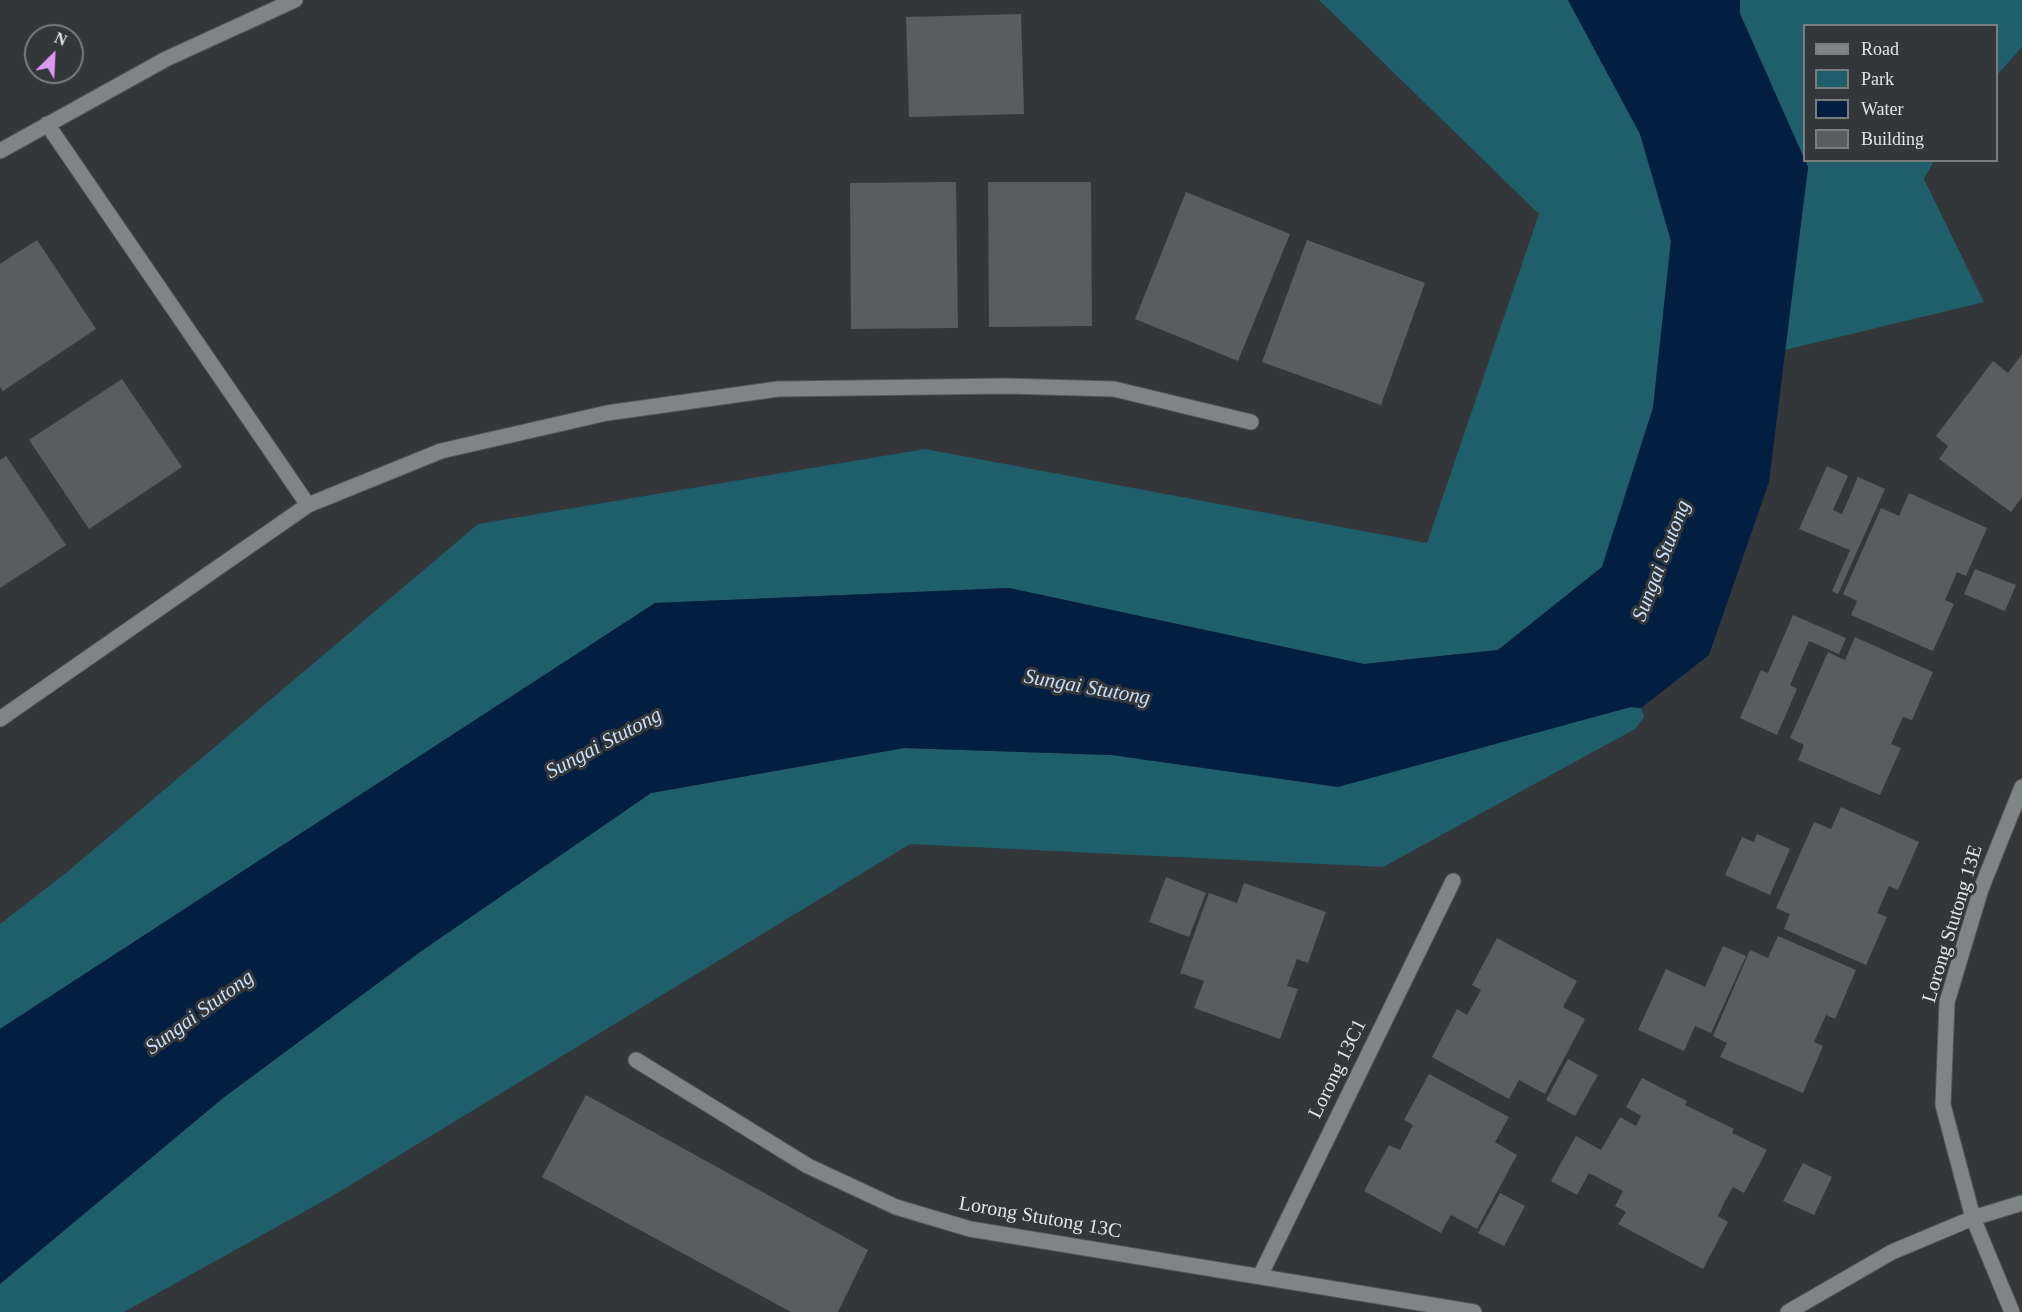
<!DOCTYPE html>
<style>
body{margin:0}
#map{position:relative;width:2022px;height:1312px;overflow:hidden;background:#333739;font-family:"Times New Roman",serif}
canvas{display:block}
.legend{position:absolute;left:1803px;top:24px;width:195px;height:138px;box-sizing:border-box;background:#333739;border:2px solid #797d7e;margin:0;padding:8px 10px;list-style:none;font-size:18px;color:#e2e5e6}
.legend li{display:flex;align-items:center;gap:12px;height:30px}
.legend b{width:30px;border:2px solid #797d7e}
.north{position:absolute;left:24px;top:24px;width:60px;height:60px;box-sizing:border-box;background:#333739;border:2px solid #797d7e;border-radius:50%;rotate:24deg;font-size:16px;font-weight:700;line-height:24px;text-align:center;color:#e2e5e6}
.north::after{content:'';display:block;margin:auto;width:21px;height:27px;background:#dc99f4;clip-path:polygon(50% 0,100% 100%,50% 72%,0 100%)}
</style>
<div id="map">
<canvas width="2022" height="1312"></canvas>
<ul class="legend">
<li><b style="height:8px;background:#7f8486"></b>Road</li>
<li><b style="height:16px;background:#1f5e6b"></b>Park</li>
<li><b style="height:16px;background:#021f42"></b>Water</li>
<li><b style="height:16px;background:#595d60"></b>Building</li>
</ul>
<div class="north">N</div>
</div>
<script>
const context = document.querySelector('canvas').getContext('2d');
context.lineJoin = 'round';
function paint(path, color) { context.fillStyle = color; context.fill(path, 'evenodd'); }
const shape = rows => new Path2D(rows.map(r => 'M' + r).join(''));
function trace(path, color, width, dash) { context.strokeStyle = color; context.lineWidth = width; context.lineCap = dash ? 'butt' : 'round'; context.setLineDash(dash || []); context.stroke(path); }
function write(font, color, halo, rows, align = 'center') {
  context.font = font + ' "Times New Roman",serif'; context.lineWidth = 6; context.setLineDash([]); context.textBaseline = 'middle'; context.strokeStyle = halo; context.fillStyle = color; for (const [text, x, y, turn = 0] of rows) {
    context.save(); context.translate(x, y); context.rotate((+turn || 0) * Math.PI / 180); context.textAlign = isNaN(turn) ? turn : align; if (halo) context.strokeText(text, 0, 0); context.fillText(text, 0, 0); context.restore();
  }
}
paint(shape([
 [1319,0,1568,0,1640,134,1671,241,1653,408,1602,567,1498,650,1364,664,1009,588,655,603,0,1029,0,924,66,873,478,524,925,449,1427,543,1539,214],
 [1740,0,2022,0,2022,47,1997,75,1996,26,1804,26,1804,159,1740,13],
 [1805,161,1934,161,1924,179,1984,302,1785,350,1808,167],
 [1631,707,1641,708,1644,717,1635,729,1383,867,910,844,334,1195,124,1312,0,1312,0,1284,223,1098,420,952,651,793,904,748,1111,755]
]), '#1f5e6b');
paint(shape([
 [1568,0,1740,0,1740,14,1808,167,1769,482,1709,655,1641,708,1631,707,1338,787,1111,755,904,748,651,793,420,952,223,1098,0,1284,0,1029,655,603,1009,588,1364,664,1498,650,1602,567,1653,408,1671,241,1640,134]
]), '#021f42');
paint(shape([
 [1021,14,1024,114,909,117,906,17],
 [956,182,958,328,851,329,850,183],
 [988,182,1091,182,1092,326,989,327],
 [1186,192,1290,234,1238,361,1135,319],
 [37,240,96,329,3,391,0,387,0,264],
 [1307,240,1425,283,1381,405,1262,362],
 [2022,354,2022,497,2011,512,1939,459,1948,446,1936,436,1993,361,2008,373],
 [122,379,182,467,89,529,29,440],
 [6,456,66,545,0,588,0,460],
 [1827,466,1848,476,1833,510,1842,514,1858,477,1885,489,1838,594,1832,591,1850,550,1799,529],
 [1909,493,1987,528,1966,576,1957,572,1945,600,1954,604,1933,651,1851,615,1857,601,1843,594,1881,508,1899,516],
 [1975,569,2016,585,2005,611,1964,594],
 [1793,615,1846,638,1839,654,1809,641,1790,685,1797,689,1777,735,1740,718,1761,670,1768,673],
 [1855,637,1933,672,1912,720,1903,717,1891,744,1901,748,1880,795,1798,760,1804,745,1790,738,1828,652,1845,660],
 [1841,807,1919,842,1898,890,1889,886,1877,913,1887,917,1866,965,1784,929,1790,914,1776,908,1814,822,1831,829],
 [1757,834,1790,849,1770,895,1725,875,1742,837,1754,842],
 [1166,877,1206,893,1189,937,1149,922],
 [1244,883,1326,912,1308,963,1297,959,1287,986,1298,989,1280,1039,1194,1008,1204,981,1180,973,1209,893,1237,903],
 [1778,936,1856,970,1835,1019,1826,1015,1814,1042,1823,1046,1803,1093,1720,1057,1727,1043,1713,1036,1750,950,1768,958],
 [1497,938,1577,981,1563,1007,1585,1019,1545,1094,1519,1080,1509,1099,1432,1057,1457,1009,1467,1015,1481,990,1472,985],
 [1723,946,1746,956,1711,1033,1695,1026,1684,1051,1638,1030,1666,969,1705,987],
 [1568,1059,1598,1075,1575,1116,1546,1100],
 [1429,1074,1509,1117,1495,1142,1517,1155,1477,1229,1451,1215,1441,1233,1364,1191,1389,1145,1400,1150,1413,1125,1404,1120],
 [1642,1078,1687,1101,1685,1105,1734,1129,1732,1133,1767,1150,1744,1193,1733,1187,1725,1201,1718,1216,1728,1222,1703,1269,1618,1224,1626,1212,1615,1206,1623,1191,1589,1173,1577,1195,1551,1181,1576,1136,1601,1150,1620,1117,1636,1126,1641,1116,1626,1107],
 [586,1095,868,1250,838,1312,791,1312,542,1177],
 [1803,1163,1832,1177,1814,1215,1783,1201],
 [1500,1193,1525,1206,1504,1246,1478,1233]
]), '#595d60');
const minor = shape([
 [47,124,308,505],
 [0,151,166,59,295,0],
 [0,719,308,505,441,451,607,413,778,389,1006,386,1114,389,1251,422],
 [636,1060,808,1166,896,1207,970,1229,1474,1312],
 [1260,1276,1453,881],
 [1788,1312,1892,1252,1973,1218,2022,1203],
 [2012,1312,1973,1218,1943,1105,1947,1002,1981,889,2022,787]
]);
trace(minor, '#525657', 17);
trace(minor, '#7f8486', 15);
write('20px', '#e2e5e6', '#333739', [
 ["Lorong Stutong 13E",1953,924,-73],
 ["Lorong 13C1",1338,1069,-64],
 ["Lorong Stutong 13C",1040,1218,10]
]);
write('italic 21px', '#c7dffd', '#333739', [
 ["Sungai Stutong",1662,561,-69],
 ["Sungai Stutong",1087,688,10],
 ["Sungai Stutong",604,744,-28],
 ["Sungai Stutong",200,1013,-36]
]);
</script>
